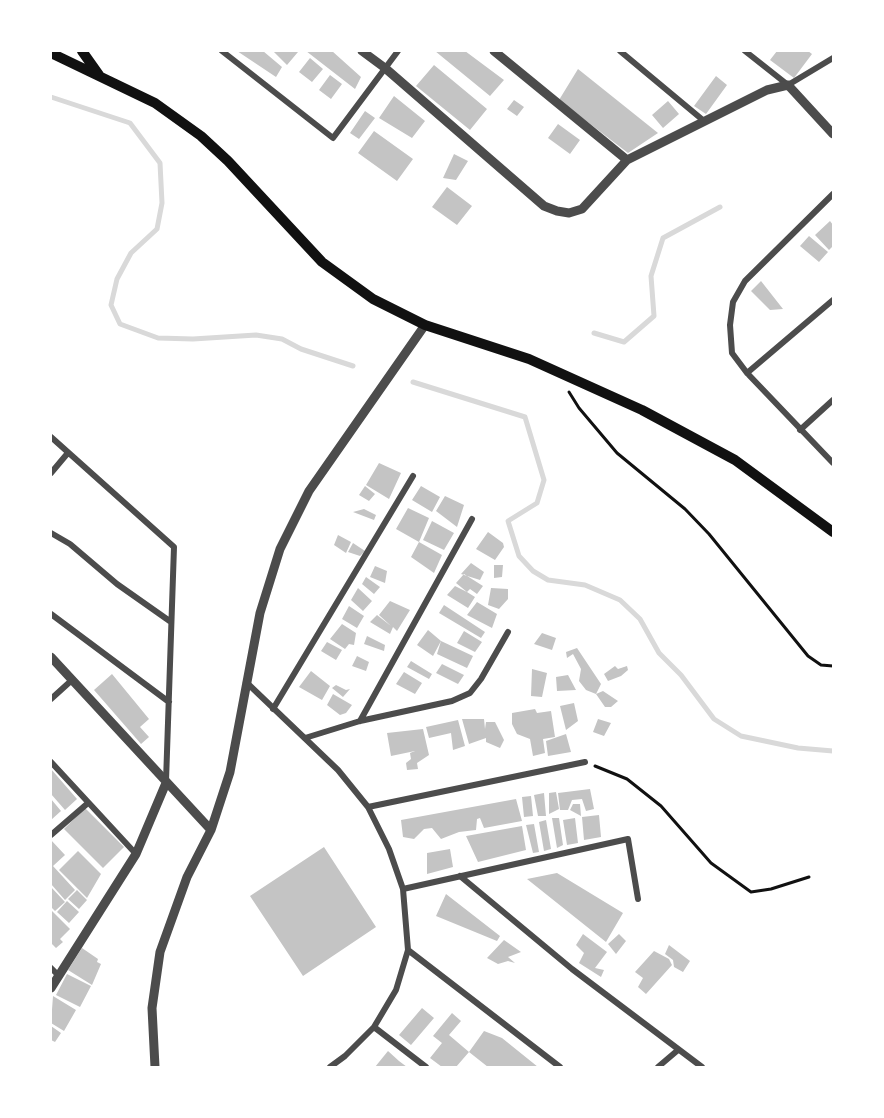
<!DOCTYPE html>
<style>
body{margin:0}
#map{position:relative;width:884px;height:1118px;overflow:hidden;background:#fff;font-family:"PT Sans",sans-serif}
canvas{display:block}
.frame{position:absolute;inset:0;border:52px solid #fff;pointer-events:none}
</style>
<div id="map">
<canvas width="884" height="1118"></canvas>
<div class="frame"></div>
</div>
<script>
const context = document.querySelector('canvas').getContext('2d');
context.lineJoin = 'round';
const shape = rows => new Path2D(rows.map(r => 'M' + r).join(''));
function trace(path, color, width, dash) { context.strokeStyle = color; context.lineWidth = width; context.lineCap = dash ? 'butt' : 'round'; context.setLineDash(dash || []); context.stroke(path); }
function paint(path, color) { context.fillStyle = color; context.fill(path, 'evenodd'); }
trace(shape([
 [51,97,130,123,160,163,162,203,157,229,131,253,117,279,111,305,120,324,158,338,193,339,256,335,282,339,301,349,353,366],
 [594,333,624,342,654,316,651,276,663,238,720,207],
 [413,382,525,417,544,480,537,503,508,521,519,556,533,571,548,580,585,585,620,600,640,619,659,653,681,675,714,719,741,736,798,748,833,751]
]), '#d9d9d9', 5);
paint(shape([
 [237,51,263,51,282,67,276,77],
 [273,51,297,51,298,52,287,65],
 [306,51,332,51,361,77,355,89],
 [435,51,465,51,504,80,490,96],
 [777,51,808,51,812,54,794,78,770,60],
 [310,58,323,69,312,82,299,72],
 [434,65,487,109,470,130,416,86],
 [578,69,658,133,628,153,559,100],
 [330,75,342,84,331,99,319,90],
 [716,76,727,85,706,114,694,106],
 [394,96,425,121,412,138,379,118],
 [514,100,524,107,517,116,507,109],
 [668,101,679,114,663,128,652,115],
 [365,111,375,118,359,139,350,133],
 [558,124,580,140,570,154,548,138],
 [374,131,413,159,397,181,358,153],
 [454,154,468,161,456,180,443,178],
 [447,187,472,206,457,225,432,207],
 [830,221,833,225,833,246,829,250,815,235],
 [809,236,828,252,819,262,800,246],
 [761,281,783,309,770,310,751,291],
 [379,463,401,473,389,499,366,485],
 [365,486,375,494,369,501,359,495],
 [421,486,440,497,432,512,412,500],
 [445,496,464,505,457,527,436,511],
 [408,508,429,518,419,542,396,529],
 [364,509,376,515,374,520,353,512],
 [432,521,454,533,444,550,423,540],
 [488,532,503,543,504,547,495,560,476,549],
 [338,535,351,542,346,553,334,545],
 [419,542,442,555,434,573,411,557],
 [353,543,365,551,360,556,348,552],
 [471,563,484,572,480,580,461,574],
 [494,565,503,565,502,577,494,578],
 [375,566,387,571,385,583,370,577],
 [464,574,483,586,477,594,470,589,467,592,475,597,468,608,447,595,455,586,467,592,456,583],
 [366,577,380,587,374,594,362,584],
 [358,588,372,601,363,611,351,600],
 [491,588,508,589,508,599,499,609,488,605],
 [390,601,410,610,397,631,393,627,390,634,370,622,377,615,391,626,379,615],
 [477,602,497,614,492,628,467,615],
 [444,605,485,632,481,638,439,613],
 [349,606,364,616,357,628,342,619],
 [342,624,356,633,354,645,349,644,345,649,330,639],
 [428,630,441,641,473,656,467,668,437,654,441,641,433,656,417,645],
 [464,631,482,642,475,652,457,643],
 [542,633,556,638,552,650,534,644],
 [367,636,385,645,384,651,364,644],
 [327,642,342,650,336,660,321,651],
 [577,648,601,684,596,694,603,691,618,701,611,707,605,707,596,694,586,690,579,681,581,669,573,654,567,658,566,652],
 [357,656,369,662,366,671,352,666],
 [411,661,432,674,429,679,407,667],
 [442,664,464,675,458,684,436,673],
 [615,666,618,669,627,666,628,670,621,676,608,681,604,674],
 [532,669,547,673,542,697,531,696],
 [311,671,330,686,322,700,299,687],
 [404,672,422,683,415,694,396,684],
 [112,674,149,719,140,727,149,737,141,744,94,690],
 [568,675,576,690,557,691,556,677],
 [336,685,346,690,350,689,343,697,332,688],
 [333,694,352,705,346,713,340,715,327,705],
 [574,703,578,721,566,730,560,706],
 [535,709,537,713,551,711,555,737,543,739,545,753,533,756,530,739,517,734,512,724,512,713],
 [462,719,484,719,485,729,486,722,495,722,504,740,500,748,486,742,486,738,469,744],
 [598,719,611,723,604,736,593,732],
 [458,720,465,746,453,750,451,733,429,738,426,727],
 [423,729,429,755,417,763,418,769,407,770,406,763,411,759,410,753,415,751,391,756,387,733],
 [566,734,571,752,548,756,546,741],
 [51,769,77,799,65,810,51,794],
 [590,789,594,809,586,811,582,799,572,800,568,810,560,810,558,793],
 [556,792,559,809,549,814,549,793],
 [544,793,546,816,538,816,534,795],
 [531,796,533,816,524,817,522,797],
 [51,799,61,811,51,820],
 [516,799,522,821,484,828,480,818,477,819,476,830,459,832,441,839,432,828,424,829,414,839,403,837,401,820],
 [573,804,580,804,581,816,570,810],
 [85,808,124,847,103,868,64,829],
 [599,815,601,837,584,840,582,817],
 [552,818,559,818,563,845,557,848],
 [575,818,578,843,567,845,563,820],
 [546,820,551,849,544,851,539,822],
 [534,824,539,852,533,853,526,825],
 [522,826,526,850,478,862,466,836],
 [51,840,65,855,53,866,75,890,65,900,51,884],
 [324,847,376,927,303,976,250,896],
 [450,849,453,867,427,874,427,853],
 [78,851,101,874,87,898,59,870],
 [557,873,623,913,606,942,527,879],
 [51,887,65,902,55,911,51,907],
 [77,890,87,900,79,909,68,899],
 [446,894,500,936,497,941,436,916],
 [67,901,79,912,69,923,57,912],
 [51,910,70,929,60,939,63,942,56,948,51,943],
 [583,934,607,952,595,968,604,970,601,977,579,963,584,953,576,945],
 [619,934,626,941,616,954,608,944],
 [504,940,521,952,508,957,515,963,508,961,498,964,487,958],
 [669,945,690,961,683,972,674,967,673,960,665,954],
 [82,948,98,959,97,962,101,964,92,985,68,970],
 [654,951,669,959,672,965,646,994,638,987,643,978,635,972],
 [67,974,91,986,80,1007,56,995],
 [53,996,76,1010,64,1031,51,1023],
 [422,1008,434,1018,411,1045,399,1035],
 [452,1013,461,1021,449,1035,469,1052,456,1067,442,1067,430,1058,442,1043,433,1036],
 [51,1026,61,1033,55,1042,51,1040],
 [484,1031,502,1038,538,1067,488,1067,469,1052],
 [388,1051,399,1061,407,1067,375,1067]
]), '#c4c4c4');
trace(shape([
 [569,392,579,408,617,453,685,509,709,534,808,656,821,665,833,666],
 [595,766,627,779,661,806,711,863,751,892,771,889,809,877]
]), '#111', 3);
trace(shape([
 [222,51,333,138,398,51],
 [620,51,704,121],
 [745,51,788,85,833,58],
 [833,194,745,281,733,302,730,325,732,353,747,373,833,463],
 [747,373,833,300],
 [800,430,833,400],
 [51,437,174,547,166,781],
 [51,473,67,454],
 [51,533,70,544,117,584,171,622],
 [51,614,169,702],
 [246,682,338,770,368,807,389,849,403,889,408,950,396,990,374,1027,345,1056,330,1067],
 [51,699,72,680],
 [273,709,413,476],
 [360,721,472,519],
 [305,738,360,721,452,701,470,693,481,679,508,632],
 [51,762,136,854],
 [368,807,585,762],
 [51,835,88,803],
 [460,876,572,969,702,1067],
 [403,889,628,839,638,899],
 [408,950,560,1067],
 [51,968,58,975],
 [374,1027,426,1067],
 [658,1067,678,1050]
]), '#4c4c4c', 6);
trace(shape([
 [362,51,385,68,544,206,557,211,569,213,582,209,627,160,767,90,788,85,833,134],
 [494,51,627,160],
 [51,657,211,830],
 [51,988,136,854,166,783],
 [155,1067,152,1008,160,952,187,877,211,830,230,772,260,613,280,549,309,491,425,325]
]), '#4c4c4c', 9);
trace(shape([
 [82,51,99,75],
 [51,53,155,103,201,136,228,161,322,262,373,299,425,325,529,359,642,410,735,460,833,532]
]), '#111', 10);
</script>
